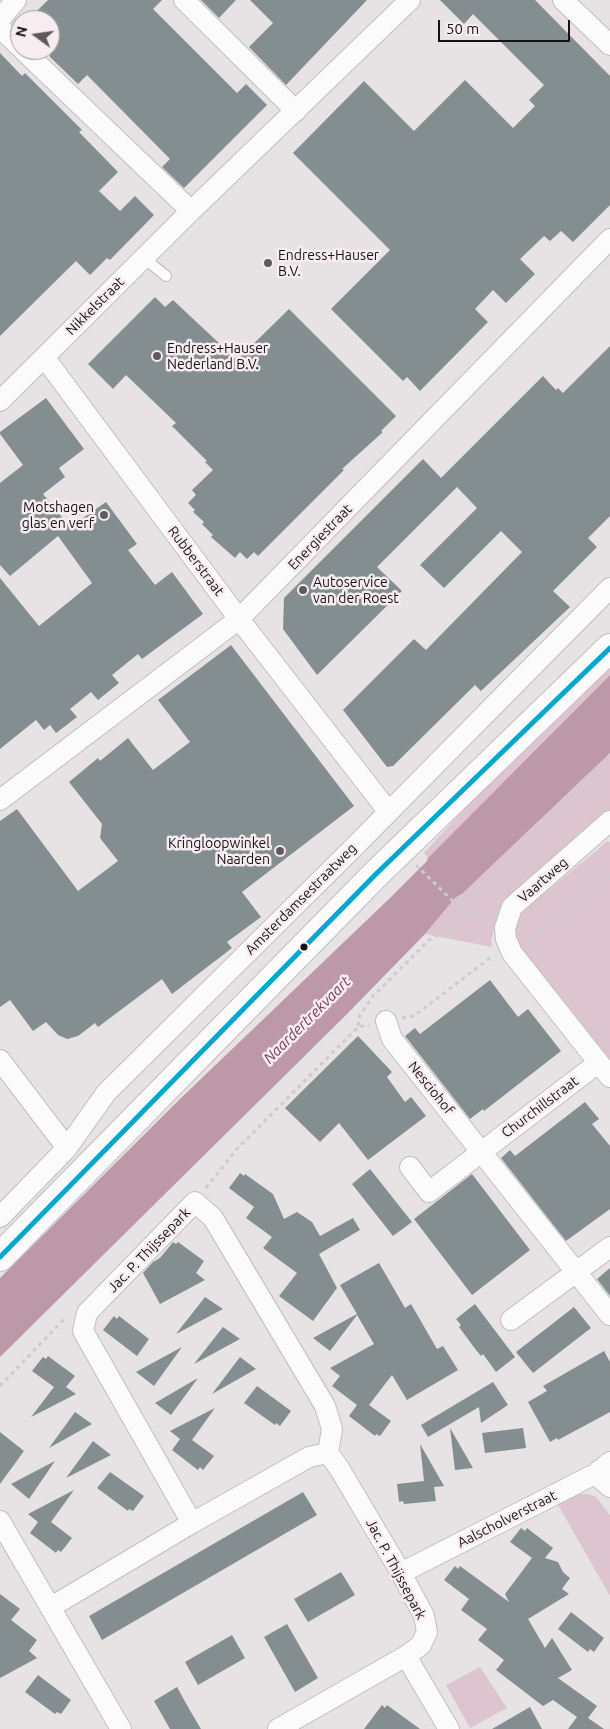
<!DOCTYPE html>
<style>
body{margin:0}
#map{position:relative;width:610px;height:1729px;overflow:hidden;background:#e7e2e4;font-family:Ubuntu,sans-serif}
canvas{display:block}
.north{position:absolute;left:10px;top:10px;width:50px;height:50px;box-sizing:border-box;background:#f7edf1;border:1px solid #9d9699;border-radius:50%;rotate:284deg;font-size:14px;font-weight:700;line-height:20px;text-align:center;color:#161315}
.north::after{content:'';display:block;margin:auto;width:18px;height:22px;background:#5f5b5d;clip-path:polygon(50% 0,100% 100%,50% 72%,0 100%)}
.scale{position:absolute;left:438px;top:20px;width:132px;height:22px;box-sizing:border-box;border:2px solid #161315;border-top:0;padding-left:6px;font-size:15px;line-height:18px;white-space:nowrap;color:#161315;-webkit-text-stroke:4px #f7edf1;paint-order:stroke}
</style>
<div id="map">
<canvas width="610" height="1729"></canvas>
<div class="north">N</div>
<div class="scale">50 m</div>
</div>
<script>
const context = document.querySelector('canvas').getContext('2d');
context.lineJoin = 'round';
function paint(path, color) { context.fillStyle = color; context.fill(path, 'evenodd'); }
const shape = rows => new Path2D(rows.map(r => 'M' + r).join(''));
function trace(path, color, width, dash) { context.strokeStyle = color; context.lineWidth = width; context.lineCap = dash ? 'butt' : 'round'; context.setLineDash(dash || []); context.stroke(path); }
function write(font, color, halo, rows, align = 'center') {
  context.font = font + ' Ubuntu,sans-serif'; context.lineWidth = 5; context.setLineDash([]); context.textBaseline = 'middle'; context.strokeStyle = halo; context.fillStyle = color; for (const [text, x, y, turn = 0] of rows) {
    context.save(); context.translate(x, y); context.rotate((+turn || 0) * Math.PI / 180); context.textAlign = isNaN(turn) ? turn : align; if (halo) context.strokeText(text, 0, 0); context.fillText(text, 0, 0); context.restore();
  }
}
paint(shape([
 [610,664,610,675,428,858,427,861,427,856,424,853,470,803],
 [610,753,610,814,511,897,499,910,495,924,491,942,492,947,425,934,455,898,463,893],
 [607,841,610,842,610,1058,605,1062,514,940,514,924,520,913,596,851],
 [578,1494,588,1494,596,1497,610,1515,610,1596,557,1503],
 [480,1667,507,1708,470,1728,446,1685]
]), '#dcc5cf');
paint(shape([
 [610,675,610,753,463,893,455,898,425,934,347,1014,0,1357,0,1278,181,1098,391,897,427,861,428,858]
]), '#bc98a8');
paint(shape([
 [48,0,162,0,153,9,237,93,246,84,267,105,184,188,162,167,170,159,87,75,78,84,50,57,50,20,28,20],
 [201,0,236,0,219,18],
 [250,0,367,0,286,85,249,47,273,23],
 [440,0,535,0,610,76,610,205,573,242,561,231,550,241,544,236,520,259,535,274,506,303,493,290,475,309,488,322,420,391,407,377,403,381,331,309,390,250,293,153,364,81,414,131,465,80,513,128,535,106,529,100,544,85,473,14,464,24],
 [0,53,22,76,25,73,82,130,79,132,118,172,99,191,120,211,135,196,154,215,110,260,107,258,90,275,76,261,0,336],
 [155,297,165,307,173,300,237,360,289,309,396,416,381,431,383,432,342,469,344,470,258,556,254,552,247,559,240,552,235,558,211,537,213,535,202,524,204,522,193,512,195,510,188,503,196,495,192,490,213,470,205,462,207,461,172,426,176,423,126,375,113,389,88,364],
 [610,346,610,516,588,538,597,547,553,591,570,607,481,691,475,685,393,766,387,767,343,710,414,639,426,650,522,552,501,531,444,588,420,565,477,508,457,487,377,567,402,591,317,675,283,629,284,598,423,459,441,478,543,376,556,390,558,388,563,393],
 [46,398,84,449,59,468,65,477,43,494,70,527,106,502,137,544,128,550,155,585,172,572,203,614,142,659,138,654,112,675,119,683,98,700,91,692,70,709,77,717,56,733,50,725,44,730,36,720,0,749,0,578,39,626,92,583,58,536,10,576,0,565,0,483,23,465,0,434,0,432],
 [231,645,354,806,242,892,261,917,227,942,232,948,172,994,162,979,98,1027,95,1023,78,1036,67,1039,58,1035,46,1022,33,1031,10,1000,0,1007,0,821,17,809,78,891,118,861,100,838,102,824,69,782,98,758,100,761,128,738,153,770,190,742,158,700],
 [490,980,518,1017,528,1009,561,1051,484,1111,483,1109,470,1119,405,1036,415,1028,420,1034],
 [358,1036,392,1072,387,1077,405,1102,411,1097,426,1116,368,1160,339,1123,320,1142,285,1108],
 [585,1102,599,1119,592,1124,610,1146,610,1209,566,1241,501,1158,510,1150,515,1156],
 [370,1169,412,1222,393,1236,352,1184],
 [240,1173,244,1176,245,1174,273,1194,284,1219,297,1212,312,1222,320,1236,353,1218,360,1230,319,1254,337,1288,313,1321,279,1296,297,1273,263,1248,272,1237,246,1218,254,1207,229,1188],
 [472,1174,530,1250,472,1295,414,1219],
 [173,1242,176,1244,178,1242,204,1261,196,1273,205,1280,160,1304,143,1273,153,1262,160,1258],
 [379,1263,405,1308,411,1304,437,1349,443,1346,458,1370,407,1400,392,1375,369,1405,391,1421,380,1436,376,1434,375,1436,349,1416,357,1405,332,1386,340,1376,330,1368,374,1344,357,1315,330,1351,313,1338,357,1314,340,1285],
 [610,1268,610,1296,597,1279],
 [205,1297,223,1309,176,1334],
 [475,1304,515,1357,496,1372,483,1354,481,1356,476,1350,459,1327,461,1325,456,1319],
 [574,1307,591,1328,533,1373,516,1352],
 [114,1316,117,1319,119,1316,149,1339,137,1356,103,1330],
 [223,1327,240,1339,194,1364],
 [182,1347,154,1386,136,1372],
 [604,1351,610,1362,610,1412,558,1440,557,1438,550,1442,528,1402,547,1391,543,1386],
 [48,1356,75,1376,66,1387,76,1394,31,1417,54,1387,32,1371,43,1357,46,1359],
 [240,1357,256,1369,212,1394],
 [198,1378,171,1415,155,1403],
 [493,1382,508,1405,481,1423,479,1407,428,1437,421,1425],
 [257,1386,291,1411,280,1426,276,1423,275,1425,244,1403],
 [215,1408,192,1440,214,1456,203,1470,200,1467,198,1470,172,1450,180,1439,170,1431],
 [75,1412,92,1424,49,1448],
 [450,1428,473,1468,455,1470],
 [523,1428,526,1448,485,1453,482,1433],
 [0,1432,24,1451,0,1484],
 [93,1441,111,1455,66,1478],
 [420,1444,444,1486,434,1487,436,1501,404,1504,403,1501,399,1502,397,1484,424,1481],
 [55,1461,29,1499,11,1484],
 [110,1472,144,1496,133,1511,129,1509,128,1511,97,1488],
 [74,1490,51,1522,72,1538,61,1552,58,1550,56,1553,30,1533,38,1522,28,1514],
 [303,1492,317,1515,102,1640,89,1616],
 [521,1528,525,1531,527,1528,553,1548,545,1558,558,1562,563,1572,570,1578,562,1589,569,1594,528,1619,545,1648,552,1638,572,1670,558,1678,597,1706,588,1718,604,1729,568,1729,577,1717,553,1700,543,1706,496,1670,504,1660,478,1640,487,1629,461,1610,469,1599,444,1580,455,1566,458,1569,460,1566,509,1602,505,1594,532,1558,510,1542],
 [341,1572,355,1595,308,1622,294,1599],
 [0,1594,20,1609,11,1620,37,1640,29,1651,37,1658,0,1678],
 [571,1612,604,1638,594,1652,590,1649,588,1652,558,1629],
 [287,1624,318,1678,295,1692,264,1637],
 [232,1635,245,1658,198,1685,185,1662],
 [38,1675,71,1700,61,1714,57,1712,55,1714,25,1692],
 [177,1687,188,1707,201,1729,170,1729,154,1701],
 [382,1705,385,1708,387,1705,420,1729,364,1729],
 [530,1707,542,1729,492,1729]
]), '#848e90');
const lane = shape([
 [144,258,166,276]
]);
const street = shape([
 [184,0,296,111],
 [563,0,610,45],
 [0,19,16,0],
 [0,28,20,47],
 [23,50,191,211],
 [44,357,239,619,388,811],
 [0,401,191,211,410,0],
 [0,800,239,619,610,239],
 [610,821,512,907,505,928,506,939,512,953,610,1077],
 [386,1021,392,1039,610,1315],
 [0,1060,67,1148],
 [410,1167,429,1192,598,1063],
 [0,1217,67,1148,106,1093,356,845,610,588],
 [511,1320,610,1247],
 [595,1474,610,1487],
 [0,1521,121,1729],
 [192,1523,83,1331,87,1313,195,1202,213,1218,325,1406,332,1429,328,1453,339,1468,401,1573,424,1616,427,1632,421,1645,406,1656,278,1729],
 [401,1573,595,1474,610,1462],
 [51,1607,192,1523,309,1457,328,1453],
 [406,1656,449,1729]
]);
const secondary = shape([
 [0,1257,376,874,610,648]
]);
trace(lane, '#c2bec0', 12);
trace(street, '#c2bec0', 22);
trace(secondary, '#c2bec0', 30);
trace(shape([
 [416,865,467,915,472,919,488,923],
 [527,941,610,874],
 [402,1018,414,1016,490,958,494,958],
 [358,1026,360,1015,373,996,429,940,461,922,486,892,509,876,523,861,542,833,560,811,585,793,605,781,610,780],
 [206,1188,237,1149,358,1027,369,1025],
 [0,1386,66,1317,67,1318]
]), '#cdcccc', 3, [4, 4]);
trace(lane, '#fbfbfb', 10);
trace(street, '#fbfbfb', 20);
trace(secondary, '#fbfbfb', 28);
trace(shape([
 [0,1257,376,874,610,648]
]), '#04a7d0', 5);
for (const [x, y, r, color] of [
 [268,263,5,"#5f5b5d"],
 [157,356,5,"#5f5b5d"],
 [104,515,5,"#5f5b5d"],
 [303,590,5,"#5f5b5d"],
 [280,851,5,"#5f5b5d"],
 [304,947,4.5,"#161315"]
]) { const dot = new Path2D(); dot.arc(x, y, r, 0, 2 * Math.PI); context.fillStyle = color; context.fill(dot); trace(dot, '#f7edf1', 2); }
write('14px', '#161315', '#f7edf1', [
 ["Endress+Hauser",278,255],
 ["B.V.",278,271],
 ["Endress+Hauser",167,348],
 ["Nederland B.V.",167,364],
 ["Motshagen",94,507,"right"],
 ["glas en verf",94,523,"right"],
 ["Autoservice",313,582],
 ["van der Roest",313,598],
 ["Kringloopwinkel",270,843,"right"],
 ["Naarden",270,859,"right"]
], 'left');
write('14px', '#161315', '#f7edf1', [
 ["Nikkelstraat",95,306,-45],
 ["Energiestraat",320,537,-46],
 ["Rubberstraat",196,561,53],
 ["Vaartweg",543,880,-41],
 ["Amsterdamsestraatweg",301,899,-45],
 ["Nesciohof",431,1088,51],
 ["Churchillstraat",540,1107,-37],
 ["Jac. P. Thijssepark",149,1250,-46],
 ["Aalscholverstraat",507,1519,-27],
 ["Jac. P. Thijssepark",396,1569,62]
]);
write('italic 15px', '#793a59', '#f7edf1', [
 ["Naardertrekvaart",307,1020,-45]
]);
</script>
